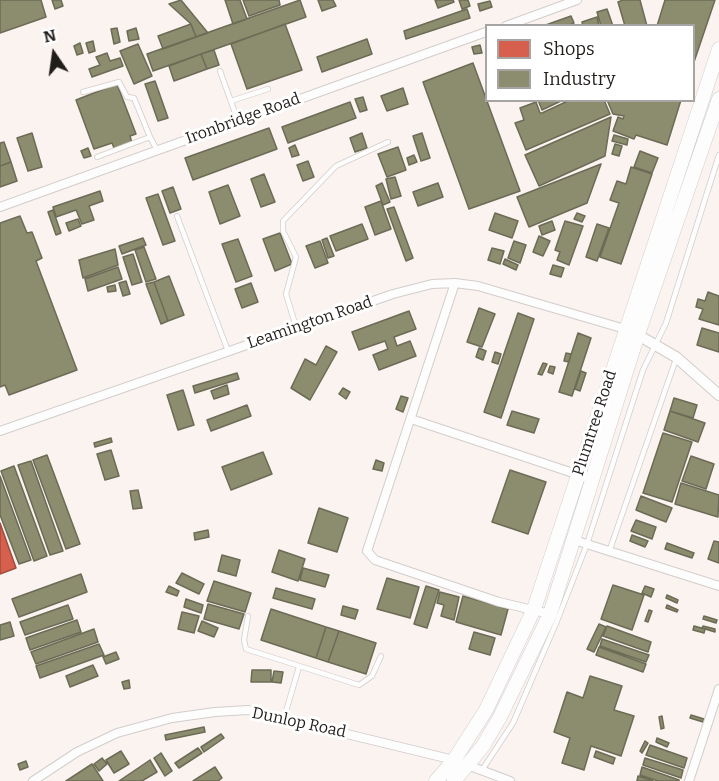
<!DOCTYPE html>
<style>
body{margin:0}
#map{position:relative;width:719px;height:781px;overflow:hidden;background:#faf3f0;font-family:Bitter,serif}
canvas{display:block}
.legend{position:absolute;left:485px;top:24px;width:210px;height:78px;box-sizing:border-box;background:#fff;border:2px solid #a6a5a4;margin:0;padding:8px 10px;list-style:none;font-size:18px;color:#211d1b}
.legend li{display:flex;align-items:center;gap:12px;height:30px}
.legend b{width:30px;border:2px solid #a6a5a4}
.north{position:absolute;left:24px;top:24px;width:60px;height:60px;-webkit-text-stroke:4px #fff;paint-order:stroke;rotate:347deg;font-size:16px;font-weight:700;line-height:24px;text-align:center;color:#211d1b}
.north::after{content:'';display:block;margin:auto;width:21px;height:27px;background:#211d1b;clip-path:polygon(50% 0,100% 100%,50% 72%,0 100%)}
</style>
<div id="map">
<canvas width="719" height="781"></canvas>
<ul class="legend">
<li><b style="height:16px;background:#d6604d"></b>Shops</li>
<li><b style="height:16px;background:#8c8c6e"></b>Industry</li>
</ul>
<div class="north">N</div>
</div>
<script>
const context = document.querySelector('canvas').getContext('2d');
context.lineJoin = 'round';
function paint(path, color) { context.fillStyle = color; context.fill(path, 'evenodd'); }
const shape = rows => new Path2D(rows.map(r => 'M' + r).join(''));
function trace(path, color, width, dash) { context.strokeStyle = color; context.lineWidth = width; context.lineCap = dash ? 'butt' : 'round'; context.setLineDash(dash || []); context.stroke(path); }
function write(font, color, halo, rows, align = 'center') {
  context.font = font + ' Bitter,serif'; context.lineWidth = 6; context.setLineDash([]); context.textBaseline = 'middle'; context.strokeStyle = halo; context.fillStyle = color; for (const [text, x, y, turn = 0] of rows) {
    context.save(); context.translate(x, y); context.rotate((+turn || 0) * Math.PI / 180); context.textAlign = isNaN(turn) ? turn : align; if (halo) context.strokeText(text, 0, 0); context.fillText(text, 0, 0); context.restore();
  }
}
const shops = shape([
 [0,523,16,568,0,574,0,523]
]);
paint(shops, '#d6604d');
trace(shops, '#a04c3e', 1.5);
const industry = shape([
 [0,0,41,0,46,17,0,33,0,0],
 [52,0,61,0,63,6,55,9,52,0],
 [181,0,208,33,196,37,191,24,169,4,181,0],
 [225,0,240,0,247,19,233,24,225,0],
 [243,0,279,0,280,5,249,16,243,0],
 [300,0,306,17,153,71,147,54,300,0],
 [318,0,333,0,336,6,322,11,318,0],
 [435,0,453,0,454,2,438,8,435,0],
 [459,0,468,0,470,6,462,9,459,0],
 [623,0,640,0,647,26,625,26,618,2,623,0],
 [665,0,715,0,694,62,694,26,657,26,665,0],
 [490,1,492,7,480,11,478,4,490,1],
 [467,9,470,18,406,39,404,31,467,9],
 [607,9,613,26,601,26,597,12,607,9],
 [571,16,574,23,567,26,543,26,571,16],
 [597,17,599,26,583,26,582,22,597,17],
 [191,24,196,37,163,49,158,36,191,24],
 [285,24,302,70,247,89,231,44,285,24],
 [117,28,120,42,114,44,111,29,117,28],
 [136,28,139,39,129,41,127,31,136,28],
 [367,39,372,54,322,72,317,57,367,39],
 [93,41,95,51,89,53,86,43,93,41],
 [80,43,83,53,77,55,74,46,80,43],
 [138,44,152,76,134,84,120,51,138,44],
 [480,45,482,53,474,54,472,47,480,45],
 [214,50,219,65,207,69,201,54,214,50],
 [107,53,110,61,120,58,123,66,92,77,89,69,100,65,96,57,107,53],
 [201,54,207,69,174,81,169,66,201,54],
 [473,63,520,191,469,209,423,82,473,63],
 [155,81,168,118,158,121,145,84,155,81],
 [117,84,136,134,130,136,132,143,114,148,112,143,94,149,76,100,117,84],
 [403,88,408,104,387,111,381,96,403,88],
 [363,97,367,110,360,112,355,99,363,97],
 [538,100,563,100,542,110,538,100],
 [570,100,604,100,610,114,526,150,515,123,524,120,520,108,536,102,540,113,542,113,570,100],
 [607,100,681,100,667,145,636,135,634,139,613,131,618,117,623,119,624,116,613,114,607,100],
 [350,102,356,118,288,143,282,127,350,102],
 [611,117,605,156,539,186,525,155,611,117],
 [269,128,277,149,193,180,185,158,269,128],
 [32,133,42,167,28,171,17,138,32,133],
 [362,133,367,148,355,152,350,138,362,133],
 [422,133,430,158,421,161,413,136,422,133],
 [614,135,628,139,627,145,612,141,614,135],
 [4,142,11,162,0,166,0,143,4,142],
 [615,144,622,146,619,156,612,154,615,144],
 [295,145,299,155,292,157,289,148,295,145],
 [398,147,406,170,387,177,378,154,398,147],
 [88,148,91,156,84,158,81,151,88,148],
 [640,151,658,158,652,173,634,167,640,151],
 [414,155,417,162,409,165,407,158,414,155],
 [308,161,314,177,303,181,297,165,308,161],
 [11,162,17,181,0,187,0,166,11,162],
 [601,164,587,203,529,227,517,197,601,164],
 [631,167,652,174,621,264,600,257,619,203,610,200,617,181,626,184,631,167],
 [264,174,275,202,261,207,251,179,264,174],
 [395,177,401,196,391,199,386,179,395,177],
 [382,183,390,202,383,205,376,186,382,183],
 [438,183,443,197,418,206,413,192,438,183],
 [228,185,240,216,220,224,209,192,228,185],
 [173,187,181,209,170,213,162,191,173,187],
 [100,191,103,201,89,206,94,220,82,224,76,210,56,217,53,207,100,191],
 [158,194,175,241,163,245,146,198,158,194],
 [381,201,391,229,375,235,365,207,381,201],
 [394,207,413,258,406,261,387,209,394,207],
 [53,210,61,233,56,235,48,212,53,210],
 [495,213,518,221,512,238,489,230,495,213],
 [577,213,585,216,582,222,574,219,577,213],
 [20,216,27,233,32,232,42,258,36,261,77,370,9,395,5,385,0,387,0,223,20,216],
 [78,219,81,226,69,231,66,223,78,219],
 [552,221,555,230,542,235,539,226,552,221],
 [565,221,583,226,569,265,557,260,560,252,555,250,565,221],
 [362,224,368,239,336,251,330,236,362,224],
 [597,224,609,228,597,261,586,257,597,224],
 [280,233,292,264,275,271,263,239,280,233],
 [539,236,550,241,543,256,533,252,539,236],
 [143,238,146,245,122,254,119,246,143,238],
 [327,238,334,256,328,258,322,240,327,238],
 [238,239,252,276,236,282,222,244,238,239],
 [320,241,328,263,315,268,306,246,320,241],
 [514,241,526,245,520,263,508,258,514,241],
 [144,247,156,279,146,282,135,250,144,247],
 [492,248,504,251,500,264,488,260,492,248],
 [115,249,118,265,83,278,79,260,115,249],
 [133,254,142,282,132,285,123,257,133,254],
 [505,259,518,265,516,270,503,264,505,259],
 [553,265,564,268,561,277,550,274,553,265],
 [118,267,122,279,88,291,85,279,118,267],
 [169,276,184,315,168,321,154,282,169,276],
 [126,281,130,294,123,296,119,283,126,281],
 [154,282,168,321,161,324,146,284,154,282],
 [251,283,258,302,242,308,235,289,251,283],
 [115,285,116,291,108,292,107,287,115,285],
 [708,292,719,296,719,325,699,319,703,309,696,307,698,299,705,301,708,292],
 [479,308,495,314,482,347,467,342,479,308],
 [409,311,416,329,394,337,397,346,410,341,416,356,379,370,373,355,388,349,385,341,359,350,352,332,409,311],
 [518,313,534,319,501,418,484,412,518,313],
 [702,328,719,333,719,352,697,345,702,328],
 [578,333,591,338,572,396,559,392,578,333],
 [326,346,337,352,310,400,291,388,305,359,316,365,326,346],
 [479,348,486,351,483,360,476,357,479,348],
 [495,352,501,354,498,364,492,362,495,352],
 [566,353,571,354,569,362,564,361,566,353],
 [543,363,547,364,542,375,538,374,543,363],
 [550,366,555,367,553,374,548,372,550,366],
 [581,371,586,373,580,391,575,389,581,371],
 [237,373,239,379,195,393,193,386,237,373],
 [227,385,229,394,214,399,211,391,227,385],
 [343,388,350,392,346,399,339,394,343,388],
 [183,390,194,425,178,430,167,395,183,390],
 [401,396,408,398,403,412,396,409,401,396],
 [674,398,697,405,693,418,670,411,674,398],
 [247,405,251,416,211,431,207,420,247,405],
 [512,411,539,419,534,433,507,425,512,411],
 [670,411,705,423,698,442,664,430,670,411],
 [663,433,692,442,672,502,643,493,663,433],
 [111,438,112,442,95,447,94,443,111,438],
 [111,450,119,476,105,480,97,454,111,450],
 [263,452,272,474,231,490,222,467,263,452],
 [47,455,80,544,66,549,33,460,47,455],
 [691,456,714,464,706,489,682,481,691,456],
 [376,460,384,463,382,471,373,469,376,460],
 [31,461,63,551,50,555,18,465,31,461],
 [14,466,47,556,34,561,1,471,14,466],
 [510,470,546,482,528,534,492,522,510,470],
 [0,476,31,560,19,564,0,515,0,476],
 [681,483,719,495,718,517,675,504,681,483],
 [138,490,142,508,133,509,130,491,138,490],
 [641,496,672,508,666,522,636,510,641,496],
 [319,508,348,518,337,552,308,543,319,508],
 [636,520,656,527,652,539,631,531,636,520],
 [208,530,209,537,195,540,194,533,208,530],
 [632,535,648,541,645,547,630,541,632,535],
 [714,541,719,542,719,563,708,559,714,541],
 [667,543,694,553,692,558,665,549,667,543],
 [279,550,305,559,298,581,272,572,279,550],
 [222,555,240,560,236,576,218,571,222,555],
 [303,568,329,575,325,587,300,580,303,568],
 [182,573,204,584,199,594,176,583,182,573],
 [81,574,87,592,19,617,12,599,81,574],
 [387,578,419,587,410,618,377,609,387,578],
 [214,581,251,593,245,612,207,601,214,581],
 [613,585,644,595,632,630,601,619,613,585],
 [169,586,179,591,177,596,166,592,169,586],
 [426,586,439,590,427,628,414,624,426,586],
 [645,586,654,589,651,597,642,593,645,586],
 [276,588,315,599,312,609,273,598,276,588],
 [440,592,459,597,454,620,441,616,444,605,437,603,440,592],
 [667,595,678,600,677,603,666,598,667,595],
 [463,596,508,609,501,635,456,622,463,596],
 [186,599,203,605,201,613,184,607,186,599],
 [208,604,244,614,239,629,204,619,208,604],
 [68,605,73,619,25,635,20,622,68,605],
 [667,605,678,610,677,612,666,608,667,605],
 [343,606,358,610,355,619,341,615,343,606],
 [271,609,326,627,316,658,261,640,271,609],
 [649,610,652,611,648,622,645,621,649,610],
 [182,612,199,616,194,633,178,629,182,612],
 [704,616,717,620,716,623,703,619,704,616],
 [77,620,81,632,30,650,26,638,77,620],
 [202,621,218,628,214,637,198,631,202,621],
 [10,622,14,636,0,640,0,625,10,622],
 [599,624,606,627,594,652,587,649,599,624],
 [607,626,651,642,648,652,603,636,607,626],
 [694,626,705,629,704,633,693,630,694,626],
 [703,626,715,629,715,632,702,628,703,626],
 [326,627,339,631,328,662,316,658,326,627],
 [94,629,98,642,36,664,31,652,94,629],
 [339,631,376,643,366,674,328,662,339,631],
 [474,632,495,638,490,655,469,649,474,632],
 [602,639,649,655,646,662,600,646,602,639],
 [99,644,104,655,40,678,36,666,99,644],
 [599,647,646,664,643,672,596,655,599,647],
 [116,652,119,659,106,664,103,657,116,652],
 [93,665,98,676,70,687,66,676,93,665],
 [252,670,271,670,271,682,251,682,252,670],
 [274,671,283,672,281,683,272,682,274,671],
 [590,676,622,686,614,710,634,716,621,756,591,746,584,770,562,763,570,738,554,732,567,692,583,698,590,676],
 [129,680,130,688,124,689,122,682,129,680],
 [691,715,704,719,703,722,690,718,691,715],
 [662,716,664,728,661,729,659,717,662,716],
 [204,727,205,732,166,740,165,735,204,727],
 [221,734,224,738,204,752,201,747,221,734],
 [657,738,669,743,667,747,656,742,657,738],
 [645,741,648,743,642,753,640,751,645,741],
 [650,745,687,758,684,768,646,755,650,745],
 [198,748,202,753,179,768,175,763,198,748],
 [121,751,129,764,114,773,106,760,121,751],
 [596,751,615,758,613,764,594,757,596,751],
 [161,753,172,771,165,776,154,758,161,753],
 [102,758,107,764,99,771,94,764,102,758],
 [645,758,683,770,681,778,643,765,645,758],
 [150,760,157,772,142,781,119,781,150,760],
 [26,761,28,767,20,770,18,764,26,761],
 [92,764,103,781,66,781,92,764],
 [215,767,222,778,218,781,193,781,215,767],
 [642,767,679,780,679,781,658,781,640,775,642,767],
 [638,776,653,781,637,781,638,776]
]);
paint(industry, '#8c8c6e');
trace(industry, '#6c6b55', 1.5);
const service = shape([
 [220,71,238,121],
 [83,92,119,82,127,97,134,98,150,137],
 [231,101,268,89],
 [97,157,150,137,157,150],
 [177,216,228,351],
 [296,327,286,294,296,257,283,231,283,221,336,166,388,142],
 [609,552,676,359],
 [248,616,244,640,246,649,359,685,372,676,381,656],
 [284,718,299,667],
 [482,770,513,723,557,621,587,544,643,370,666,323,719,155]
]);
const minor = shape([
 [506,26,577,0],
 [0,207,486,32],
 [455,283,367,551,375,560,499,602,550,614],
 [411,419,594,480],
 [0,431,393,294,432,284,455,283,478,286,625,329],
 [571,539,719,586],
 [33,781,77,752,117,733,172,718,215,712,248,710,454,760,510,781],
 [689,781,719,689]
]);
const tertiary = shape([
 [631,331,676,357,719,395]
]);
const trunk = shape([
 [436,781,454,760,486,710,534,609,719,49],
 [454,781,483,746,500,717,550,614,638,334,719,99]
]);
trace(service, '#d2cdcb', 6);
trace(minor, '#d2cdcb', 10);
trace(tertiary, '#d2cdcb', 12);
trace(trunk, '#d2cdcb', 15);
trace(service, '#fefdfd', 4.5);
trace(minor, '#fefdfd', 8);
trace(tertiary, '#fefdfd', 10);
trace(trunk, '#fefdfd', 14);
write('16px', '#211d1b', '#fff', [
 ["Ironbridge Road",243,119,-20],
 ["Leamington Road",310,323,-19],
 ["Plumtree Road",595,423,-72],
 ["Dunlop Road",299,723,12]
]);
</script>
